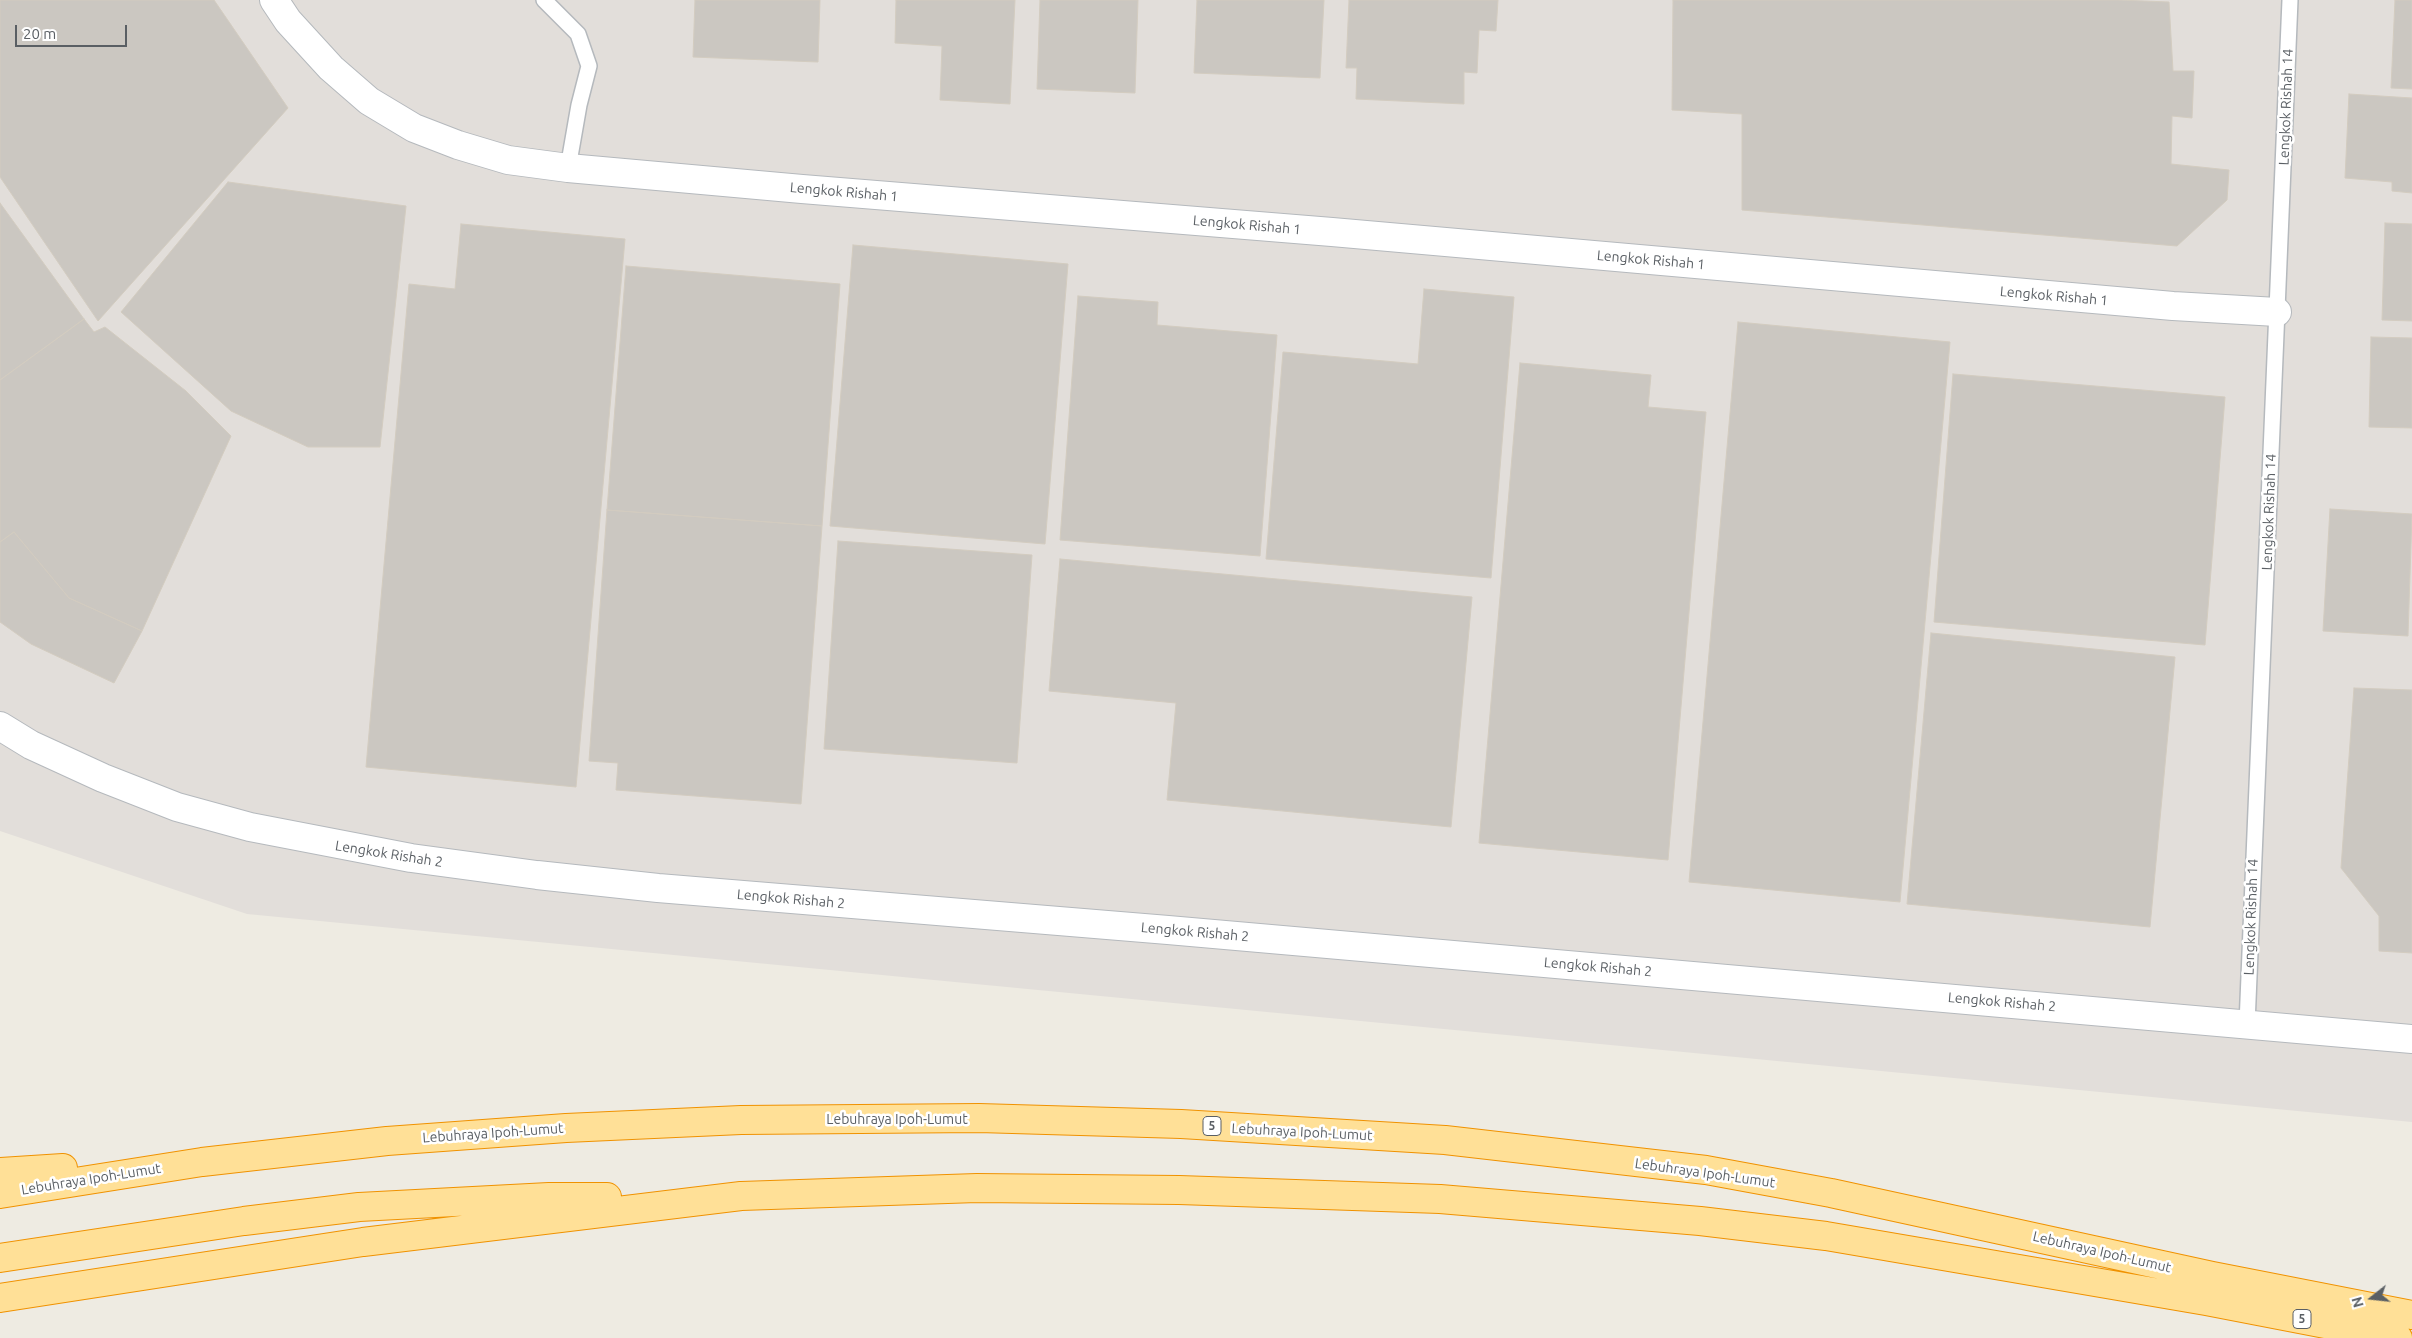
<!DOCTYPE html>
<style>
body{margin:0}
#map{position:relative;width:2412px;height:1338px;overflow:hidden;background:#eeebe2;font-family:Ubuntu,sans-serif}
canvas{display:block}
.north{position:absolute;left:2347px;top:1273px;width:50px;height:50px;-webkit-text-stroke:4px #fff;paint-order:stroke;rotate:254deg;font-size:14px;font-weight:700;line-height:20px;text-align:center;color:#5a5f64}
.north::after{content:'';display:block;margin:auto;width:18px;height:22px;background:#5a5f64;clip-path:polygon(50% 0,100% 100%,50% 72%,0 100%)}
.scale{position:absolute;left:15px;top:25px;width:112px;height:22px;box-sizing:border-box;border:2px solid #5a5f64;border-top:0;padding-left:6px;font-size:15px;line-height:18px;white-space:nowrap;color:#5a5f64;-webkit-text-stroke:4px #fff;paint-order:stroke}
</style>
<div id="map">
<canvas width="2412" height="1338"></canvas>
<div class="north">N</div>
<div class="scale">20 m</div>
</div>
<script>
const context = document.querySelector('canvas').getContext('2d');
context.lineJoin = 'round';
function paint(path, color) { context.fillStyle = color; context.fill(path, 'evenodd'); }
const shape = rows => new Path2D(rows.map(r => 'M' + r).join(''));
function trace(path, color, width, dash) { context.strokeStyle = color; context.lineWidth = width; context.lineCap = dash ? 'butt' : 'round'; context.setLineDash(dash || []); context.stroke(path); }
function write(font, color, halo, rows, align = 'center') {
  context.font = font + ' Ubuntu,sans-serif'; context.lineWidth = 5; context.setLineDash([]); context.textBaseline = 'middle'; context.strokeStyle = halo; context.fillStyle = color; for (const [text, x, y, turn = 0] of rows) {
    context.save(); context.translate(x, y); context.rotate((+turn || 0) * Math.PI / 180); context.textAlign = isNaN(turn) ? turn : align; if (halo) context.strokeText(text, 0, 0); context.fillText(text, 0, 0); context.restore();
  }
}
paint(shape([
 [0,0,2412,0,2412,1122,247,914,0,831]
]), '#e2deda');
const building = shape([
 [0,0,214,0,288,108,98,321,0,177,0,0],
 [695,0,820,0,818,62,693,57,695,0],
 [896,0,1015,0,1010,104,940,100,942,46,895,43,896,0],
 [1040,0,1138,0,1135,93,1037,89,1040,0],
 [1197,0,1324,0,1320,78,1194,73,1197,0],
 [1349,0,1498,0,1496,31,1479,30,1477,73,1464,72,1464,104,1356,99,1357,68,1346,68,1349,0],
 [1673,0,2119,0,2169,2,2173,71,2194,71,2192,118,2172,116,2171,164,2229,170,2227,200,2177,246,1742,210,1742,114,1672,110,1673,0],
 [2395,0,2412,0,2412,89,2391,88,2395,0],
 [2349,94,2412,98,2412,193,2392,191,2392,182,2345,178,2349,94],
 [228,182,406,206,380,447,308,447,231,411,121,312,228,182],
 [0,203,84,319,0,380,0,203],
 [2385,223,2412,224,2412,321,2382,320,2385,223],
 [461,224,625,239,576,787,366,767,409,284,455,289,461,224],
 [853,245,1068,264,1045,544,830,526,853,245],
 [626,266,840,284,822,526,607,510,626,266],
 [1424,289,1514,297,1491,578,1266,559,1283,352,1418,364,1424,289],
 [1078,296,1158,302,1157,325,1277,335,1260,556,1060,540,1078,296],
 [84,319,94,332,105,327,186,391,231,436,142,631,69,598,14,532,0,542,0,380,84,319],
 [1738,322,1950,342,1900,902,1689,882,1738,322],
 [2371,337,2412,338,2412,428,2369,427,2371,337],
 [1520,363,1651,375,1648,407,1706,412,1668,860,1479,843,1520,363],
 [1953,374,2225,397,2205,645,1934,622,1953,374],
 [2330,509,2412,514,2408,636,2323,631,2330,509],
 [607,510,822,526,801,804,616,790,618,763,589,761,607,510],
 [14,532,69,598,142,631,114,683,31,644,0,622,0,542,14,532],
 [838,541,1032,555,1017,763,824,749,838,541],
 [1060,559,1472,597,1451,827,1167,800,1176,703,1049,691,1060,559],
 [1931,633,2175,657,2150,927,1907,904,1931,633],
 [2354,688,2412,690,2412,953,2379,951,2379,916,2341,868,2354,688]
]);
paint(building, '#cbc7c1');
trace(building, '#d3ccc0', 1);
const service = shape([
 [544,0,578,34,589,66,579,105,568,168],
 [2247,1024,2290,0]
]);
const minor = shape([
 [274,0,288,21,331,68,369,101,414,128,458,145,508,160,568,168,802,189,1332,232,2173,306,2277,312],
 [0,726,31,745,103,778,177,807,250,827,411,858,537,875,658,888,1168,930,2412,1039]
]);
const trunk = shape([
 [0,1172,63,1168],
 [0,1194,202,1162,387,1141,566,1128,741,1120,979,1118,1181,1124,1445,1140,1706,1170,1831,1193,2212,1276,2412,1315],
 [0,1258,244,1221,359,1207,549,1197,607,1197],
 [0,1298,363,1242,741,1196,977,1188,1179,1190,1440,1199,1700,1221,1826,1236,2206,1301,2398,1338]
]);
trace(service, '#b5b9bd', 18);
trace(minor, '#b5b9bd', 30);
trace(trunk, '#f09200', 30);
trace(service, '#fff', 15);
trace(minor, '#fff', 28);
trace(trunk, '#ffe097', 28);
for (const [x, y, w] of [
 [1212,1126,18],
 [2302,1319,18]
]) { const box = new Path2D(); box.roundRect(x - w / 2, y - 9.5, w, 19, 4); context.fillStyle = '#fff'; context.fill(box); trace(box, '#5a5f64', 1); }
write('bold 12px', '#5a5f64', null, [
 ["5",1212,1126],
 ["5",2302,1319]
]);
write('14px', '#5a5f64', '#fff', [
 ["Lengkok Rishah 14",2286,107,-88],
 ["Lengkok Rishah 1",844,192,5],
 ["Lengkok Rishah 1",1247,225,5],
 ["Lengkok Rishah 1",1651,260,5],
 ["Lengkok Rishah 1",2054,296,5],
 ["Lengkok Rishah 14",2269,512,-88],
 ["Lengkok Rishah 2",389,854,9],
 ["Lengkok Rishah 2",791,899,5],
 ["Lengkok Rishah 14",2251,917,-88],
 ["Lengkok Rishah 2",1195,932,5],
 ["Lengkok Rishah 2",1598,967,5],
 ["Lengkok Rishah 2",2002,1002,5],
 ["Lebuhraya Ipoh-Lumut",897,1119],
 ["Lebuhraya Ipoh-Lumut",1302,1132,3],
 ["Lebuhraya Ipoh-Lumut",493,1133,-4],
 ["Lebuhraya Ipoh-Lumut",1705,1173,8],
 ["Lebuhraya Ipoh-Lumut",91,1179,-9],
 ["Lebuhraya Ipoh-Lumut",2102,1252,13]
]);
</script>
